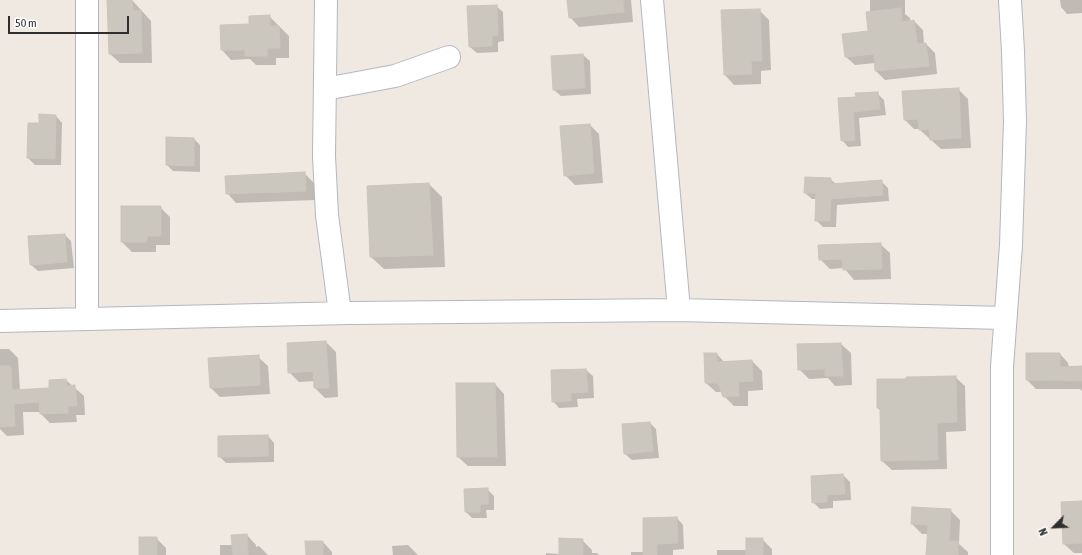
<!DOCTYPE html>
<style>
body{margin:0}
#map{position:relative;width:1082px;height:555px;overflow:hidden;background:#efe9e1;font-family:"Asap Condensed",sans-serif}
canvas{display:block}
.north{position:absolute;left:1034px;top:507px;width:40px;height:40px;-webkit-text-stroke:3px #fff;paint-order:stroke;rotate:246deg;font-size:11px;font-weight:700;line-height:16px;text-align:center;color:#2e2e2e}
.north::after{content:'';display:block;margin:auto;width:14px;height:18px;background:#2e2e2e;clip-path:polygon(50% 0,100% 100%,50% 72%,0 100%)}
.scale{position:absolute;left:8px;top:16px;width:121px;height:18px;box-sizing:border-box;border:2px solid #2e2e2e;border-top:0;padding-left:5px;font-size:12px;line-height:14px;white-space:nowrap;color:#2e2e2e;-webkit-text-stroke:3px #fff;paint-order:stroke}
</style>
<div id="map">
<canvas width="1082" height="555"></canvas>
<div class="north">N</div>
<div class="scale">50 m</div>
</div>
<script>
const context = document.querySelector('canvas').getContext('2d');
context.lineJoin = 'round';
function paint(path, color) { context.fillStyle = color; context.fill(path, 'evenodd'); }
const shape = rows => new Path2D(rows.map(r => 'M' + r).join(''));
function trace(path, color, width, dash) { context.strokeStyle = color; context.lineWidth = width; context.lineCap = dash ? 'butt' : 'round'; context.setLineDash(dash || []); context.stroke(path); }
paint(shape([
 [132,0,151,21,152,63,120,63,110,54,108,1],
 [568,0,631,0,633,22,579,27,570,17],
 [870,0,905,0,905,14,910,18,910,22,914,21,923,30,924,44,926,44,935,53,937,74,885,80,876,71,876,63,855,65,846,57,870,32],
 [1060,0,1082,0,1082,13,1067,14,1061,7],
 [496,6,503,12,504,41,498,42,498,52,477,53,470,47],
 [759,10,769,20,771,70,761,71,761,84,734,85,725,75],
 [269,16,289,36,289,58,276,58,276,65,256,65,250,59,231,60,222,50,221,26,250,25],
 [583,55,590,61,591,94,561,96,554,90],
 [958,89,968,99,971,148,941,149,919,129,914,129,905,120],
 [877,93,884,100,886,115,859,118,861,146,848,147,842,140,857,98],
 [56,116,62,123,61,165,35,165,28,158,29,124,40,124],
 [590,125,599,134,603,183,575,185,565,175],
 [194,139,200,145,200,172,173,171,167,165],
 [305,174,314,183,315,200,236,203,227,193],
 [830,179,837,185,882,182,888,188,889,201,837,205,836,227,823,227,816,220,817,199,812,199,805,193],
 [429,184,442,197,445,267,384,269,371,257],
 [160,207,170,217,170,245,156,245,156,252,132,252,122,242],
 [65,235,71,241,74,268,38,271,31,265],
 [880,244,890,253,891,279,854,280,844,268,830,269,820,259],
 [326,342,336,352,338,397,325,398,315,388,315,381,299,382,289,372],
 [841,344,851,353,852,385,835,386,828,378,809,379,799,369,798,345],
 [0,349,9,349,18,358,20,390,50,389,66,380,84,396,85,415,76,415,77,422,50,423,41,414,41,412,23,412,24,435,7,436,0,429],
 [717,354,725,363,752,361,762,371,763,390,748,391,748,406,734,406,724,396,723,392,716,392,706,383],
 [1060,354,1068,363,1069,368,1082,367,1082,391,1080,389,1036,389,1027,380],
 [258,357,268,366,270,394,220,397,210,387],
 [586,370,593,376,594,398,577,399,578,407,559,408,553,401,552,371],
 [955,377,965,386,966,431,946,432,947,469,892,470,882,461,881,411,878,408,907,380],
 [495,384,504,394,506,466,468,466,458,457],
 [650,423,656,429,659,458,632,460,625,454],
 [268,436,274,443,274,462,226,463,219,456],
 [843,475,850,482,851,500,833,501,833,508,820,509,813,502],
 [487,489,494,496,494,510,486,510,487,518,472,518,466,512],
 [1082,502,1082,553,1074,553,1064,544],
 [950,510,960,520,959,544,968,552,968,555,927,555,928,534,922,534,912,524],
 [677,518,683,525,684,549,673,550,673,555,631,555,631,552,644,552],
 [247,535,256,545,256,547,259,546,268,555,220,555,220,545,233,545],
 [156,538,166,548,166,555,140,555],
 [762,539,772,549,772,555,717,555,717,550,747,550],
 [582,540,592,550,592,553,597,553,599,555,546,555,546,553,560,554],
 [323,542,332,552,332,555,307,555],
 [408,545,418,555,393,555,392,546]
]), '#0003');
const building = shape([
 [107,0,132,0,133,11,141,10,142,53,109,54,107,0],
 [567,0,623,0,624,12,569,18,567,0],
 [497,5,498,35,492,36,492,46,469,47,467,6,497,5],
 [901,8,902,22,914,20,917,44,926,43,929,66,875,71,874,54,845,57,842,34,868,31,866,12,901,8],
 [760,9,762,61,751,61,752,74,724,75,721,10,760,9],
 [270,15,270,26,279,26,280,48,267,48,267,56,245,56,245,50,221,50,220,25,249,24,249,16,270,15],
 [583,54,585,88,553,90,551,56,583,54],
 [959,88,961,138,930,140,929,129,919,130,918,119,904,120,902,91,959,88],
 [878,92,880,109,853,112,855,140,841,141,838,98,856,97,855,93,878,92],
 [39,114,56,115,55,159,27,158,28,123,39,123,39,114],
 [590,124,594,173,564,176,560,126,590,124],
 [166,137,194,138,194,166,166,165,166,137],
 [305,172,306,191,226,194,225,176,305,172],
 [805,177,831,178,831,184,882,180,883,195,831,199,830,221,815,221,816,193,804,193,805,177],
 [429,183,433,255,370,257,367,186,429,183],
 [121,206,161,206,161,236,147,236,147,242,121,242,121,206],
 [65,234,67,262,30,265,28,236,65,234],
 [881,243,882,269,843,270,842,259,819,260,818,245,881,243],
 [326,341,329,388,314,388,313,371,288,373,287,343,326,341],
 [841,343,843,376,825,376,825,369,798,370,797,344,841,343],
 [704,353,717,353,717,362,752,360,753,381,738,382,739,396,723,397,718,383,705,383,704,353],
 [1026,353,1060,353,1060,367,1082,366,1082,381,1026,380,1026,353],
 [259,355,260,385,210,388,208,358,259,355],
 [0,366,11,366,12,390,49,388,49,380,66,379,67,386,75,385,77,406,68,406,68,413,40,414,39,402,14,404,15,426,0,427,0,366],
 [586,369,588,392,571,393,571,401,552,402,551,370,586,369],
 [956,376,957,422,937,423,938,460,881,461,880,408,877,408,877,379,906,379,906,377,956,376],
 [456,383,495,383,497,457,457,457,456,383],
 [650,422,653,451,624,454,622,424,650,422],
 [268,435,268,456,218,457,218,436,268,435],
 [843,474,845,494,827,495,827,502,812,503,811,476,843,474],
 [488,488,488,504,480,504,480,512,465,512,464,489,488,488],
 [1082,501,1082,543,1063,544,1061,502,1082,501],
 [912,507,951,509,949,541,958,541,958,555,926,555,928,525,911,524,912,507],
 [677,517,678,543,657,544,657,555,643,555,643,518,677,517],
 [247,534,248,555,233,555,231,535,247,534],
 [139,537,157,537,157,555,139,555,139,537],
 [559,538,583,539,583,555,559,555,559,538],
 [746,538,763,538,763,555,746,555,746,538],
 [305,541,323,541,323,555,306,555,305,541]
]);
paint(building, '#cbc7bf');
trace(building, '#cbc5ba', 1);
const minor = shape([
 [87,0,87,319],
 [326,0,324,156,327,215,340,313],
 [652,0,679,310],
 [325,89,395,76,449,57],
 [0,321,349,313,679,310,1005,318],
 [1002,555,1002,367,1011,245,1015,121,1013,51,1010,0]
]);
trace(minor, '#b4b7c1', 24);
trace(minor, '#fff', 22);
</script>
